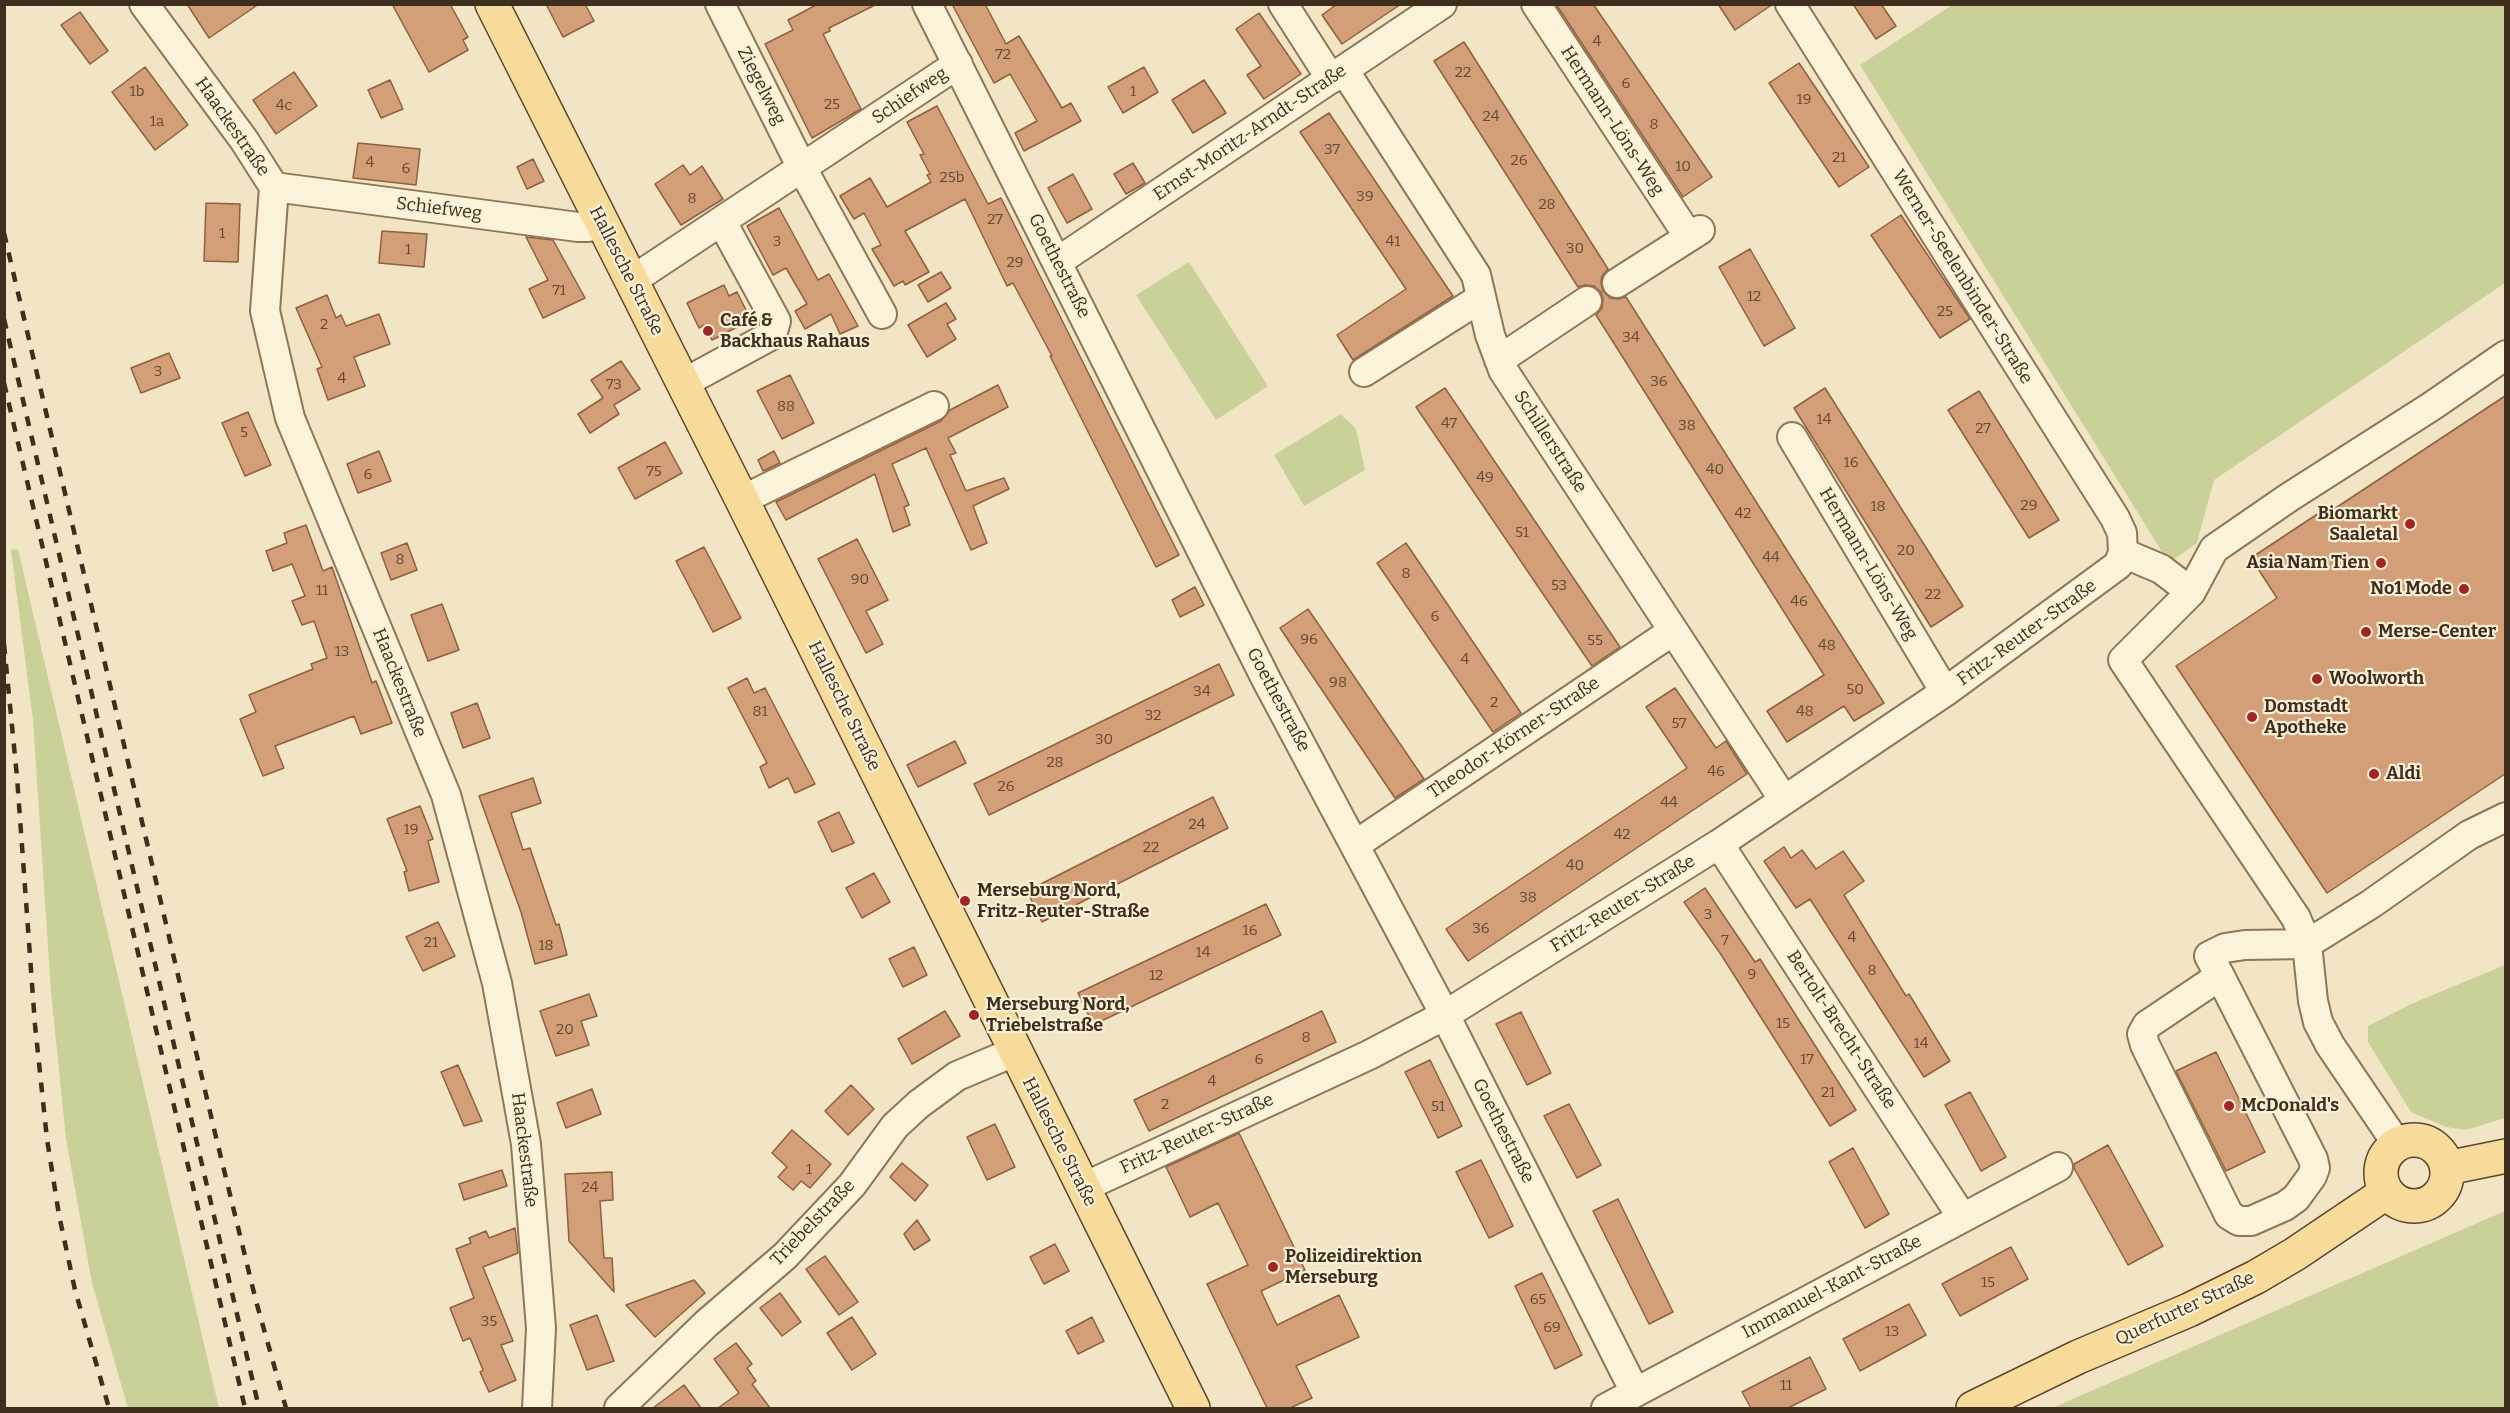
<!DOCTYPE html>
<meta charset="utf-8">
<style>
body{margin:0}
#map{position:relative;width:2510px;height:1413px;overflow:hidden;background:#f2e5c5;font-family:Bitter,serif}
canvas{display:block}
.frame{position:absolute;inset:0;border:6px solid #3e2e1e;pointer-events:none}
</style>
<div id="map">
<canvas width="2510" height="1413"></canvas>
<div class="frame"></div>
</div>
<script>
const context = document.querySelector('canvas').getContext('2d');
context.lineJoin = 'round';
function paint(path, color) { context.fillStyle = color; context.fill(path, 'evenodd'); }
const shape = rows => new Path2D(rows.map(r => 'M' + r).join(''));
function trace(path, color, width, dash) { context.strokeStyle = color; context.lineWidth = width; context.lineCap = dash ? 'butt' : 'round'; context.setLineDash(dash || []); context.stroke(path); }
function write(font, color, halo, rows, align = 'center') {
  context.font = font + ' Bitter,serif'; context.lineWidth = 4.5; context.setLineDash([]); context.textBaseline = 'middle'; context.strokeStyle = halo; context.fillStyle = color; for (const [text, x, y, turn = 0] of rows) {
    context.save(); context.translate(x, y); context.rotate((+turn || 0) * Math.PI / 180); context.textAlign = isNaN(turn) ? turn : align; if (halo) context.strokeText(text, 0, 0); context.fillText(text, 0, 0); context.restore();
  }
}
paint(shape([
 [1952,5,2505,5,2505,283,2214,480,2197,543,2169,563,1860,65],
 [1189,262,1268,386,1216,420,1136,295],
 [1341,414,1356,429,1365,470,1304,506,1274,455],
 [18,549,219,1408,128,1408,92,1283,66,1139,51,992,33,720,11,550],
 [2505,965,2505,1118,2466,1130,2446,1127,2411,1112,2368,1042,2368,1026,2411,1004],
 [2505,1211,2505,1408,2052,1408]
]), '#cad198');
const building = shape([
 [187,4,259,4,209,38,187,4],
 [392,4,450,4,468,37,463,40,468,50,429,72,392,4],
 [546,4,585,4,594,21,563,37,546,4],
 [818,4,877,4,829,28,830,31,823,34,861,109,812,138,765,44,793,30,788,20,818,4],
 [952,4,985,4,1006,44,1019,36,1062,108,1071,103,1081,121,1024,151,1015,133,1037,121,1010,74,994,83,952,4],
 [1337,4,1401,4,1342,44,1322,15,1337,4],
 [1556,4,1593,4,1712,177,1683,197,1556,4],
 [1718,4,1773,4,1735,30,1718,4],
 [1853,4,1881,4,1896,26,1876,39,1853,4],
 [80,12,108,51,90,64,61,25,80,12],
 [1259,13,1301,74,1264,99,1247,75,1261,66,1236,29,1259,13],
 [1464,42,1608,269,1602,276,1601,283,1603,291,1610,298,1618,299,1626,297,1884,703,1854,721,1844,706,1787,742,1767,711,1824,675,1596,315,1602,308,1603,299,1601,292,1594,286,1585,285,1578,287,1434,61,1464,42],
 [1799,63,1869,167,1839,187,1769,83,1799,63],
 [145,67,188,125,155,150,112,92,145,67],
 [1144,67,1158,92,1123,113,1108,87,1144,67],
 [294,72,317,106,276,134,253,100,294,72],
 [390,80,403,109,381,118,368,90,390,80],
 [1204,80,1226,113,1193,133,1172,100,1204,80],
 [937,106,988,204,1001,198,1179,555,1156,567,1050,356,1052,356,1013,283,1007,286,965,199,905,231,929,272,905,285,903,281,894,286,872,249,881,245,864,213,854,219,840,196,870,178,887,207,931,182,927,175,930,174,920,155,924,154,907,122,937,106],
 [1329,113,1453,296,1353,360,1337,335,1406,289,1300,132,1329,113],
 [358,143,420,149,416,185,353,178,358,143],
 [533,159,544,181,527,189,517,167,533,159],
 [1133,163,1145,183,1126,194,1114,174,1133,163],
 [683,165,690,175,702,166,723,199,681,225,655,184,683,165],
 [1073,174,1092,209,1067,223,1048,188,1073,174],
 [206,203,240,204,238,262,204,261,206,203],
 [779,208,818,280,829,274,858,326,840,334,831,314,805,329,795,311,807,304,786,268,773,275,747,226,779,208],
 [1901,215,1970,319,1940,338,1871,235,1901,215],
 [382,231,427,234,424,267,379,263,382,231],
 [526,237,553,240,585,298,543,318,529,289,548,280,526,237],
 [1750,249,1795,328,1764,346,1719,267,1750,249],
 [941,272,951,288,928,302,918,285,941,272],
 [724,285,729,296,737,292,747,312,739,316,743,324,712,340,704,325,699,328,687,303,724,285],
 [327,295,336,318,341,315,346,326,379,314,390,344,354,357,365,386,328,400,317,369,322,367,296,308,327,295],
 [946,303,956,319,947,324,956,339,927,357,908,325,946,303],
 [169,353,180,378,141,393,131,368,169,353],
 [621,361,640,389,614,405,619,414,590,433,578,414,603,398,591,380,621,361],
 [790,375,814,423,782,439,757,391,790,375],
 [998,385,1008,407,948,438,956,453,950,455,966,491,1004,478,1009,489,973,506,987,543,971,550,926,448,892,464,909,505,904,507,910,525,893,532,875,474,786,520,776,502,941,421,950,410,998,385],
 [1445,388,1620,647,1592,666,1416,407,1445,388],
 [1825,388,1963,606,1931,627,1794,408,1825,388],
 [1979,391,2059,520,2029,538,1948,410,1979,391],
 [2505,396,2505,774,2327,893,2176,666,2277,598,2251,558,2319,513,2322,517,2505,396],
 [248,412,271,465,245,476,222,423,248,412],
 [665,442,682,473,635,499,618,468,665,442],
 [379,451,391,481,358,493,347,464,379,451],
 [774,451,780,463,763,471,758,460,774,451],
 [306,525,323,571,332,567,372,683,376,681,392,723,361,734,354,716,275,746,284,768,263,776,240,719,256,712,249,695,313,669,311,664,327,658,314,621,302,625,292,601,305,596,292,564,273,571,266,551,287,543,284,533,306,525],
 [857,539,888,600,866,611,883,644,866,653,818,559,857,539],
 [407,543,417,570,391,580,381,553,407,543],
 [1406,543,1521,713,1493,732,1377,563,1406,543],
 [704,547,741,618,713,632,676,561,704,547],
 [1195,587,1204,605,1180,617,1172,600,1195,587],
 [442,604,459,650,428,661,411,615,442,604],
 [1308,609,1424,779,1395,798,1280,628,1308,609],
 [1219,664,1234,695,989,815,974,784,1219,664],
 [747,678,754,693,765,688,815,784,795,793,788,778,769,788,760,767,767,763,728,688,747,678],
 [1675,688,1716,748,1726,741,1747,774,1468,961,1446,929,1687,768,1646,707,1675,688],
 [477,703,490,738,463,748,451,713,477,703],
 [955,741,966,763,918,787,907,765,955,741],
 [533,778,541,803,511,813,523,850,530,848,556,925,559,924,567,955,535,964,521,912,479,796,533,778],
 [1213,797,1228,828,1042,922,1027,891,1213,797],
 [420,806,433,839,428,841,439,882,409,891,404,872,407,871,387,819,420,806],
 [839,812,854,843,832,852,818,822,839,812],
 [1784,847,1791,858,1802,850,1816,869,1843,851,1864,881,1844,895,1906,996,1909,994,1950,1061,1924,1077,1810,899,1796,908,1764,861,1784,847],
 [874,873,890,902,862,918,846,888,874,873],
 [1705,888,1755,962,1760,959,1856,1110,1830,1126,1720,953,1684,902,1705,888],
 [1266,904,1281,935,1093,1025,1078,993,1266,904],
 [438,922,455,956,423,971,406,937,438,922],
 [914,947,927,975,903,987,889,959,914,947],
 [589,994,597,1016,581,1021,589,1045,556,1056,540,1011,589,994],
 [945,1011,960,1036,912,1064,898,1039,945,1011],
 [1322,1011,1336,1042,1149,1131,1134,1100,1322,1011],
 [1521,1012,1551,1073,1527,1085,1496,1024,1521,1012],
 [2216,1052,2265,1152,2226,1171,2176,1071,2216,1052],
 [1430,1060,1462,1126,1438,1138,1405,1072,1430,1060],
 [458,1065,482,1121,464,1126,441,1072,458,1065],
 [851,1085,874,1109,848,1135,825,1111,851,1085],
 [592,1089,601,1114,566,1128,557,1103,592,1089],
 [1970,1092,2006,1157,1981,1171,1945,1105,1970,1092],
 [1569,1104,1601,1165,1577,1178,1544,1116,1569,1104],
 [995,1124,1015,1167,987,1180,967,1137,995,1124],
 [792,1130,831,1164,810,1188,801,1181,793,1190,778,1177,787,1167,772,1153,792,1130],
 [1239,1133,1305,1270,1261,1291,1277,1325,1339,1295,1359,1337,1296,1366,1312,1398,1290,1408,1267,1408,1207,1284,1248,1265,1218,1203,1190,1217,1166,1167,1239,1133],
 [2108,1145,2163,1246,2128,1265,2074,1168,2074,1164,2108,1145],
 [1853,1148,1889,1214,1865,1228,1829,1162,1853,1148],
 [1481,1160,1513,1226,1489,1238,1456,1172,1481,1160],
 [902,1163,928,1185,915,1201,890,1177,902,1163],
 [502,1170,507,1186,464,1200,459,1184,502,1170],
 [612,1172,613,1200,600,1201,604,1258,612,1258,614,1292,569,1241,565,1174,612,1172],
 [1618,1199,1673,1312,1649,1324,1593,1211,1618,1199],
 [917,1220,930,1240,914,1250,904,1234,917,1220],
 [515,1228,518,1253,483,1267,513,1341,501,1345,516,1380,489,1392,480,1372,483,1370,470,1338,463,1341,450,1308,474,1298,456,1249,471,1243,469,1238,486,1231,489,1238,515,1228],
 [1055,1244,1069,1271,1044,1284,1030,1257,1055,1244],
 [2011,1247,2028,1279,1960,1316,1942,1284,2011,1247],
 [825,1256,858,1302,839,1315,806,1269,825,1256],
 [1542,1273,1582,1355,1555,1369,1515,1286,1542,1273],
 [694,1280,705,1293,655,1337,626,1305,694,1280],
 [780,1293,801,1322,782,1336,760,1308,780,1293],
 [1909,1304,1926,1335,1860,1371,1843,1339,1909,1304],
 [597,1315,614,1361,587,1370,570,1325,597,1315],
 [852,1317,876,1354,852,1370,827,1333,852,1317],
 [1092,1317,1104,1341,1078,1354,1066,1331,1092,1317],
 [736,1343,752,1364,747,1368,756,1381,752,1384,770,1408,718,1408,739,1393,714,1359,736,1343],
 [1810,1357,1826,1389,1788,1408,1751,1408,1742,1392,1810,1357],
 [684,1385,701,1408,653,1408,684,1385]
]);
paint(building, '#d39f78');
trace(building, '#905f3d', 1.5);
const minor = shape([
 [144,4,244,140,274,187,265,311,290,418,446,795,497,983,526,1144,541,1328,537,1408],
 [720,4,802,168,882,314],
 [927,4,1267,681,1445,1015,1635,1392],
 [1283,4,1331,79],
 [1536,4,1689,237],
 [1344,70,1476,275,1490,335,1503,370,1784,800],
 [274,187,578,227,589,227,601,221],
 [1057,262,1442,4],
 [631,281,958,64],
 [1617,283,1700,230],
 [1499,360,1587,301],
 [1364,372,1481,298],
 [682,384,772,335,776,321,722,222],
 [1792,437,1945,692],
 [742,500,934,406],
 [2123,553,2161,569,2191,592],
 [1719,844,1962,1217],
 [1355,845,1673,631],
 [2220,976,2147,1025,2142,1034,2145,1045,2229,1215,2239,1221,2251,1221,2285,1206,2296,1198,2312,1176,2315,1168,2313,1159,2220,976,2209,956,2225,948,2245,945,2307,944,2371,904,2469,835,2506,817],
 [2397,1144,2330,1045,2318,1022,2313,1001,2307,944,2296,918,2123,660,2191,592,2214,549,2288,498,2432,406,2506,355],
 [1082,1188,1369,1055,1445,1015,1719,844,1945,692,2118,565,2123,553,2122,533,2115,518,1790,4],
 [619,1408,707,1323,785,1256,852,1185,895,1126,919,1104,957,1076,1014,1052],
 [1606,1408,2058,1167]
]);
const major = shape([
 [492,4,742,500,1193,1408],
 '2381 1173a33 33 0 1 1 66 0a33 33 0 1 1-66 0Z',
 [2447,1168,2506,1156],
 [1973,1408,2078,1357,2189,1310,2256,1277,2295,1254,2387,1192]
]);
trace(minor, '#8f7659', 32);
trace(major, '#5d442e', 36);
trace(minor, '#fbf2da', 28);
trace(major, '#f7db9b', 33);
trace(shape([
 [4,233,215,1133,256,1301,286,1408],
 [4,319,259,1408],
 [4,383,245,1408],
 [4,644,17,777,35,1025,47,1139,59,1215,75,1290,109,1408]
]), '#3e2e1e', 4.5, [10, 10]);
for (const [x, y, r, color] of [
 [708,331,6,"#a32424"],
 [2410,524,6,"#a32424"],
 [2381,563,6,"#a32424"],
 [2464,589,6,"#a32424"],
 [2366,632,6,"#a32424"],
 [2317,679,6,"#a32424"],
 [2252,717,6,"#a32424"],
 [2374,774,6,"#a32424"],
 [965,901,6,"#a32424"],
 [974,1015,6,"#a32424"],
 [2229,1106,6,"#a32424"],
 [1273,1267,6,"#a32424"]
]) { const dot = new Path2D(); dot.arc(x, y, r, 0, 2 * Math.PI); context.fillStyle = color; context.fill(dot); trace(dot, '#f8efd6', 2); }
write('15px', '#634a34', null, [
 ["4",1597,42],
 ["72",1003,55],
 ["22",1463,73],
 ["6",1626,84],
 ["1b",137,92],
 ["1",1133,92],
 ["19",1804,100],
 ["25",832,105],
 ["4c",284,106],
 ["24",1491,117],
 ["1a",157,122],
 ["8",1654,125],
 ["37",1332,150],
 ["21",1839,158],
 ["26",1519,161],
 ["4",370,163],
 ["10",1683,167],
 ["6",406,169],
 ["25b",952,178],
 ["39",1365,197],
 ["8",692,199],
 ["28",1547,205],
 ["27",995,220],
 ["1",222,234],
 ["3",777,242],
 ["41",1393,242],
 ["30",1575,249],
 ["1",408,250],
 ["29",1015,263],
 ["71",559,291],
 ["12",1754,297],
 ["25",1945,312],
 ["2",324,325],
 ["34",1631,338],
 ["3",158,372],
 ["4",342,379],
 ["36",1659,382],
 ["73",614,385],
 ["88",786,407],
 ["14",1824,420],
 ["47",1449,424],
 ["38",1687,426],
 ["27",1983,429],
 ["5",244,433],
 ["16",1851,463],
 ["40",1715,470],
 ["75",654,472],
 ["6",368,475],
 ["49",1485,478],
 ["29",2029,506],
 ["18",1878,507],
 ["42",1743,514],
 ["51",1522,533],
 ["20",1906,551],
 ["44",1771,558],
 ["8",400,560],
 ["8",1406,574],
 ["90",860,580],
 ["53",1559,586],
 ["11",322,591],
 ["22",1933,595],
 ["46",1799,602],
 ["6",1435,617],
 ["96",1309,640],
 ["55",1595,641],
 ["48",1827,646],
 ["13",342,652],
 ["4",1465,660],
 ["98",1338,683],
 ["50",1855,690],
 ["34",1202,692],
 ["2",1494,703],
 ["81",760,712],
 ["48",1805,712],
 ["32",1153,716],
 ["57",1679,724],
 ["30",1104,740],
 ["28",1055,763],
 ["46",1716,772],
 ["26",1006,787],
 ["44",1669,803],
 ["24",1197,825],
 ["19",411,830],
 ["42",1622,835],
 ["22",1151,848],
 ["40",1575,866],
 ["38",1528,898],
 ["3",1708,915],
 ["36",1481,929],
 ["16",1250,931],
 ["4",1852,938],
 ["7",1725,941],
 ["21",431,943],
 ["18",546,946],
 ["14",1203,953],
 ["8",1872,971],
 ["9",1752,975],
 ["12",1156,976],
 ["15",1783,1024],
 ["20",565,1030],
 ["8",1306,1038],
 ["14",1921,1044],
 ["6",1259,1060],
 ["17",1807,1060],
 ["4",1212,1082],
 ["21",1828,1093],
 ["2",1165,1105],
 ["51",1438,1107],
 ["1",809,1170],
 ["24",590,1188],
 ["15",1988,1283],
 ["65",1538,1300],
 ["35",489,1322],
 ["69",1552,1328],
 ["13",1892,1332],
 ["11",1786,1386]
]);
write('18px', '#3e2e1e', '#f8efd6', [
 ["Ziegelweg",761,86,63],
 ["Schiefweg",910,96,-34],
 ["Hermann-Löns-Weg",1612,121,57],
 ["Haackestraße",232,127,55],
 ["Ernst-Moritz-Arndt-Straße",1250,133,-34],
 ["Schiefweg",439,209,7],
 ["Goethestraße",1059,266,63],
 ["Hallesche Straße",626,271,63],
 ["Werner-Seelenbinder-Straße",1962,277,58],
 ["Schillerstraße",1550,442,57],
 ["Hermann-Löns-Weg",1868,564,59],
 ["Fritz-Reuter-Straße",2027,633,-36],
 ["Haackestraße",399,683,68],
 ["Goethestraße",1278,700,62],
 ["Hallesche Straße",844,706,64],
 ["Theodor-Körner-Straße",1514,738,-34],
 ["Fritz-Reuter-Straße",1623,904,-32],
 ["Bertolt-Brecht-Straße",1841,1030,57],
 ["Goethestraße",1503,1131,63],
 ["Fritz-Reuter-Straße",1197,1134,-25],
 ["Hallesche Straße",1059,1142,63],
 ["Haackestraße",524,1150,83],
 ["Triebelstraße",813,1223,-46],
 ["Immanuel-Kant-Straße",1832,1287,-28],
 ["Querfurter Straße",2185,1309,-25]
]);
write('bold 18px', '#3e2e1e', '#f8efd6', [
 ["Café &",720,321],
 ["Backhaus Rahaus",720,342],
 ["Biomarkt",2398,514,"right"],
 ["Saaletal",2398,535,"right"],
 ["Asia Nam Tien",2369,563,"right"],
 ["No1 Mode",2452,589,"right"],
 ["Merse-Center",2378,632],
 ["Woolworth",2329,679],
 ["Domstadt",2264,707],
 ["Apotheke",2264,728],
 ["Aldi",2386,774],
 ["Merseburg Nord,",977,891],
 ["Fritz-Reuter-Straße",977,912],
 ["Merseburg Nord,",986,1005],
 ["Triebelstraße",986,1026],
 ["McDonald's",2241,1106],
 ["Polizeidirektion",1285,1257],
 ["Merseburg",1285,1278]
], 'left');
</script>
